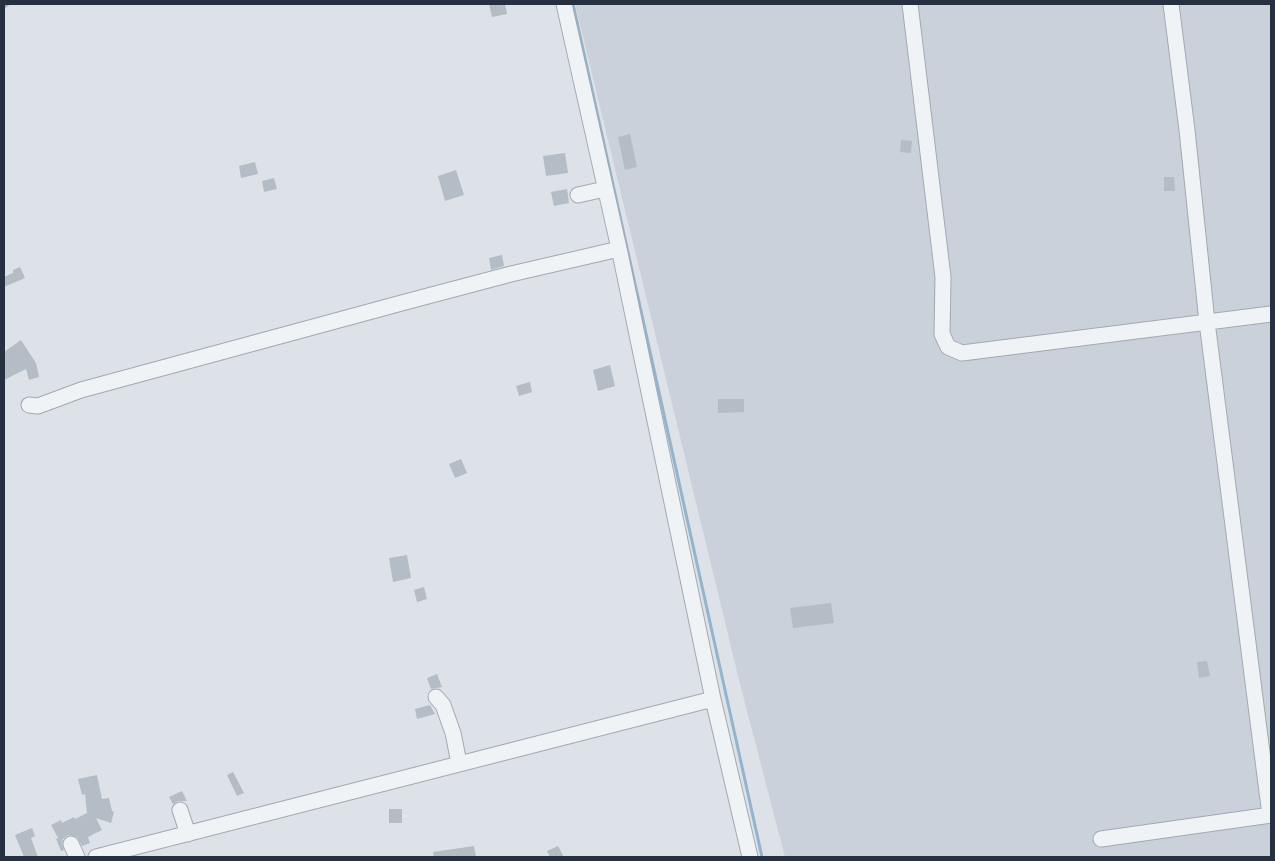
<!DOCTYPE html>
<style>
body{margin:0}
#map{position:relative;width:1275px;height:861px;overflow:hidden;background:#dde2e8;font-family:"Roboto Condensed",sans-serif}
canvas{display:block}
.frame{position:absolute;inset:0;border:5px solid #253140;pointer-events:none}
</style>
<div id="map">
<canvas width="1275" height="861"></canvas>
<div class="frame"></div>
</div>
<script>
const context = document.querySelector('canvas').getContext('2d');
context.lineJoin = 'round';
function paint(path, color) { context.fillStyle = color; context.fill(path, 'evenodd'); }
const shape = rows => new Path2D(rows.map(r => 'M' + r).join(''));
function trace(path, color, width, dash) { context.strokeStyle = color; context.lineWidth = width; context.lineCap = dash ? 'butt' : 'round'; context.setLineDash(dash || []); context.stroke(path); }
paint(shape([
 [575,4,1271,4,1271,857,785,857,740,684]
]), '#cbd1da');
trace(shape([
 [573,4,762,857],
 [4,7,8,4]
]), '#94b3cc', 3);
paint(shape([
 [489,4,505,4,507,14,492,17],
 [630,134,637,167,625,170,618,137],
 [901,140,912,141,911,153,900,152],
 [565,153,568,173,546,176,543,156],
 [255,162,258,174,241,178,239,166],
 [456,170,464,195,445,201,438,176],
 [1164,177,1174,177,1175,191,1164,191],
 [274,178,277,189,264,192,262,181],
 [567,189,569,203,554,206,551,192],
 [502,255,504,266,491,270,489,258],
 [20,267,25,278,4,287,4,277,13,273,13,270],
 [21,340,36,363,39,377,29,380,26,369,4,380,4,352],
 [610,365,615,386,598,391,593,370],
 [530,382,532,392,519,396,516,386],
 [718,399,744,399,744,412,718,413],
 [461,459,467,473,455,478,449,464],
 [407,555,411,578,393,582,389,558],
 [424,587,427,599,417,602,414,590],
 [831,603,834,623,793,628,790,608],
 [1207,661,1210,676,1199,678,1197,662],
 [437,674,442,687,431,689,427,678],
 [430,705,435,714,417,719,415,709],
 [233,772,244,793,237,796,227,775],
 [97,775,102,799,109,798,112,811,114,812,111,823,96,818,102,830,88,837,90,843,82,846,77,837,68,835,63,839,62,844,64,850,61,851,56,839,58,838,51,825,61,820,62,823,74,817,75,819,87,813,85,794,82,795,78,779],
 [182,791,187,801,178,801,173,804,169,797],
 [389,809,402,809,402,823,389,823],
 [32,828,35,836,31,838,38,857,24,857,15,835],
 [474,846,476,857,434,857,433,852],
 [558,846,564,857,550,857,547,851]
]), '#b4bcc5');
const minor = shape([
 [564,4,620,253,713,699,750,857],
 [910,4,943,277,942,334,948,347,962,353,1271,314],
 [1171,4,1187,130,1207,322,1270,815],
 [578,195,605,189],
 [29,405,38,406,81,390,409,301,511,274,619,249],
 [436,697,443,705,453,733,459,763],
 [180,810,188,834],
 [1101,839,1271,815],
 [71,844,77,857],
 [96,857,713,699]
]);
trace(minor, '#a2a9b2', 17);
trace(minor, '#f0f3f6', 15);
</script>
